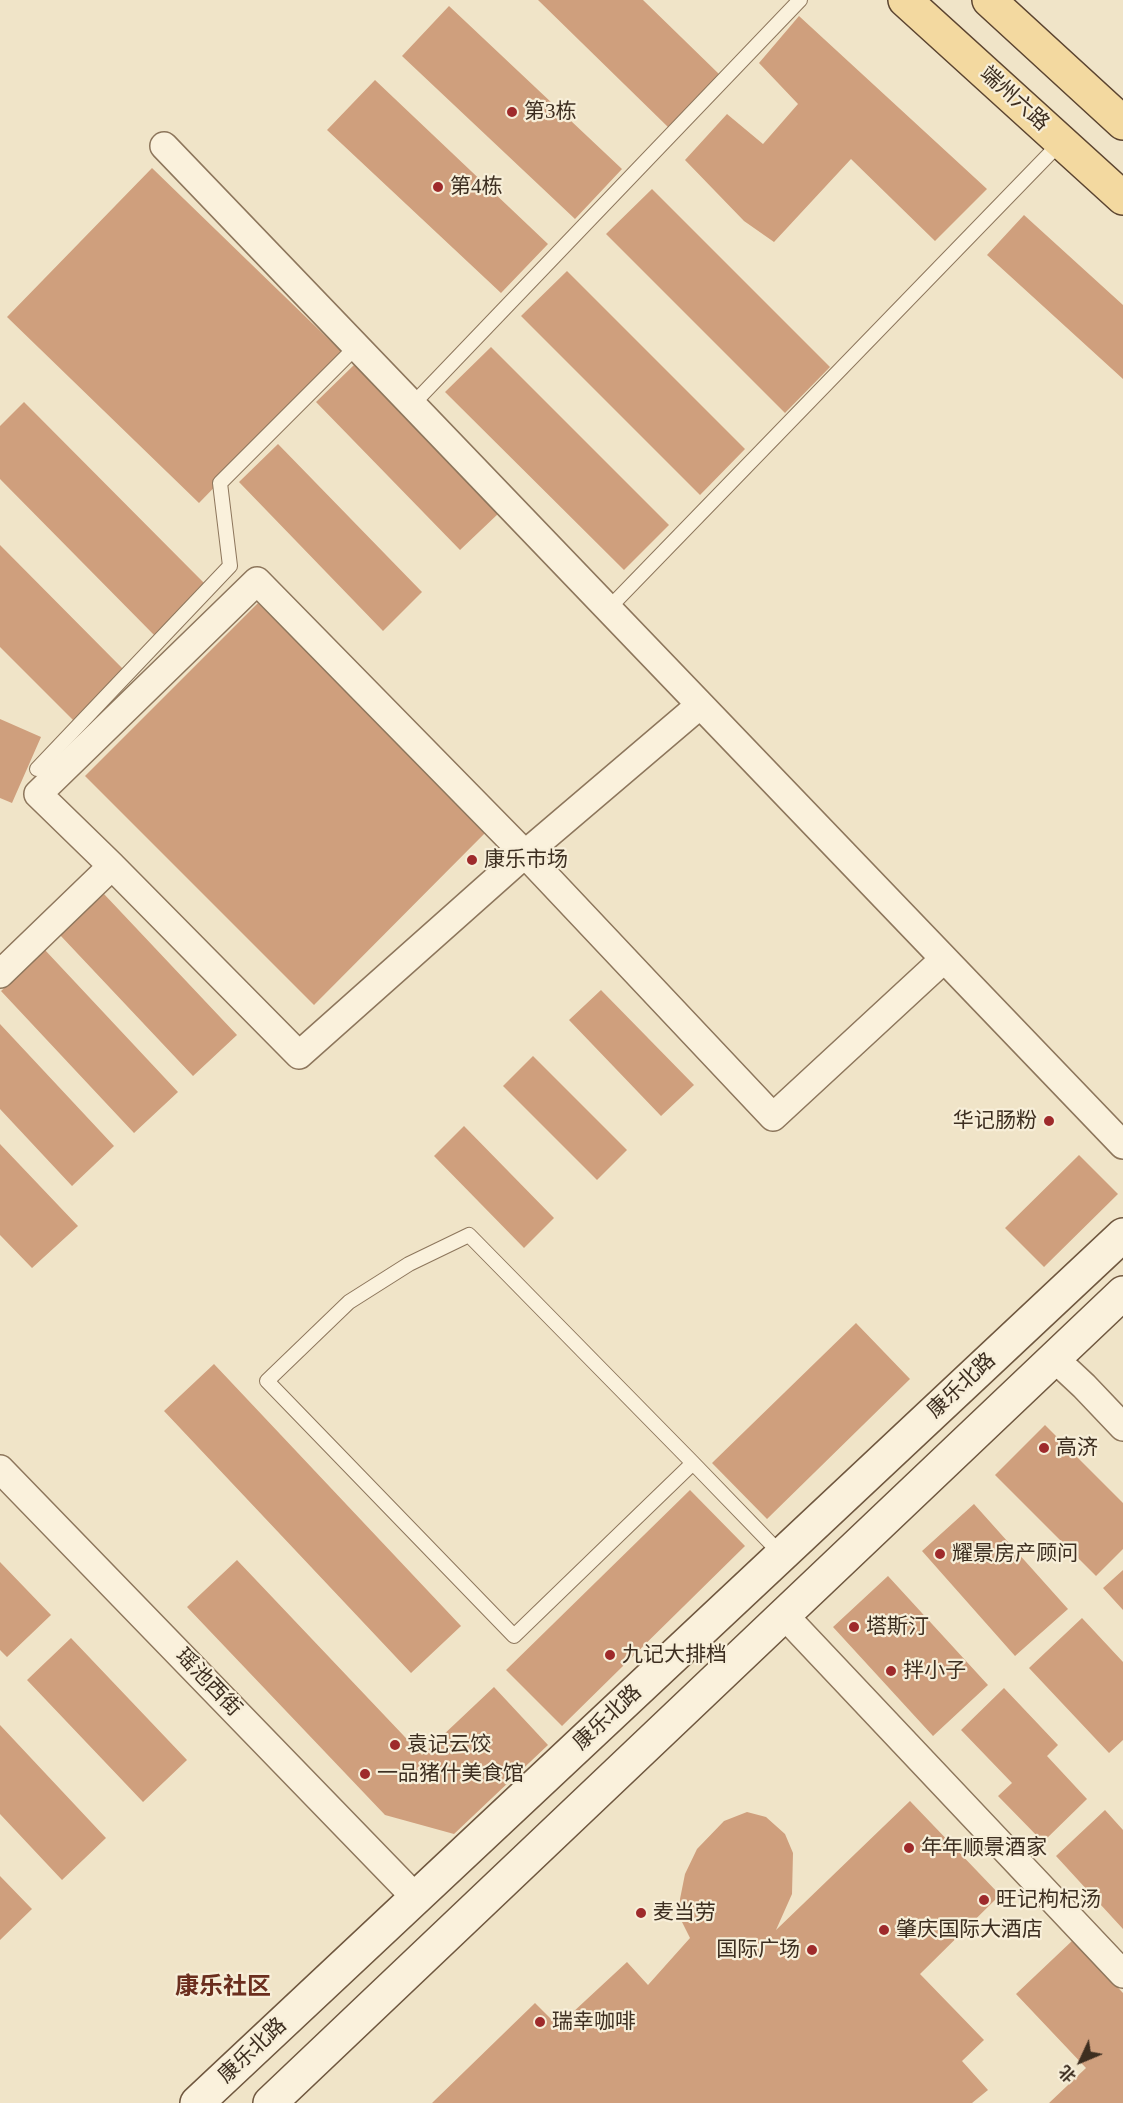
<!DOCTYPE html>
<meta charset="utf-8">
<style>
body{margin:0}
#map{position:relative;width:1123px;height:2103px;overflow:hidden;background:#f0e4c8;font-family:"Times New Roman","Noto Sans SC",serif}
canvas{display:block}
.north{position:absolute;left:1051px;top:2031px;width:60px;height:60px;-webkit-text-stroke:4px #f7eed8;paint-order:stroke;rotate:226deg;font-size:16px;font-weight:700;line-height:24px;text-align:center;color:#3d2e20}
.north::after{content:'';display:block;margin:auto;width:21px;height:27px;background:#3d2e20;clip-path:polygon(50% 0,100% 100%,50% 72%,0 100%)}
</style>
<div id="map">
<canvas width="1123" height="2103"></canvas>
<div class="north">北</div>
</div>
<script>
const context = document.querySelector('canvas').getContext('2d');
context.lineJoin = 'round';
function paint(path, color) { context.fillStyle = color; context.fill(path, 'evenodd'); }
const shape = rows => new Path2D(rows.map(r => 'M' + r).join(''));
function trace(path, color, width, dash) { context.strokeStyle = color; context.lineWidth = width; context.lineCap = dash ? 'butt' : 'round'; context.setLineDash(dash || []); context.stroke(path); }
function write(font, color, halo, rows, align = 'center') {
  context.font = font + ' "Times New Roman","Noto Sans SC",serif'; context.lineWidth = 4.5; context.setLineDash([]); context.textBaseline = 'middle'; context.strokeStyle = halo; context.fillStyle = color; for (const [text, x, y, turn = 0] of rows) {
    context.save(); context.translate(x, y); context.rotate((+turn || 0) * Math.PI / 180); context.textAlign = isNaN(turn) ? turn : align; if (halo) context.strokeText(text, 0, 0); context.fillText(text, 0, 0); context.restore();
  }
}
paint(shape([
 [538,0,643,0,720,75,668,127],
 [449,6,622,169,575,219,402,56],
 [799,16,987,189,935,241,851,159,774,242,744,221,685,160,727,114,763,144,798,104,759,63],
 [375,80,548,244,501,293,327,130],
 [152,168,344,354,199,503,7,317],
 [652,189,830,367,785,413,606,234],
 [1024,215,1123,305,1123,379,987,255],
 [567,271,745,449,700,495,521,316],
 [491,347,669,525,624,570,445,392],
 [355,364,499,513,460,550,316,402],
 [24,402,207,586,156,637,0,479,0,426],
 [278,444,422,592,383,631,239,482],
 [0,545,126,672,75,722,0,647],
 [258,603,488,830,314,1005,85,776],
 [0,719,41,737,12,803,0,798],
 [104,894,237,1035,193,1076,60,935],
 [45,950,178,1092,134,1133,1,991],
 [601,990,694,1085,661,1116,569,1020],
 [0,1024,114,1146,72,1186,0,1109],
 [533,1056,627,1150,597,1180,503,1086],
 [464,1126,554,1218,524,1248,434,1156],
 [0,1144,78,1226,32,1268,0,1235],
 [1079,1155,1118,1194,1044,1267,1005,1228],
 [856,1323,910,1379,767,1519,712,1463],
 [214,1364,461,1626,411,1673,164,1411],
 [1045,1425,1123,1503,1123,1549,1096,1576,995,1475],
 [690,1490,745,1546,562,1726,506,1670],
 [974,1504,1068,1609,1015,1656,922,1551],
 [237,1560,422,1755,494,1687,548,1745,454,1834,385,1815,187,1607],
 [0,1562,51,1615,7,1657,0,1650],
 [1123,1570,1123,1610,1103,1588],
 [888,1576,988,1685,933,1736,833,1627],
 [1082,1618,1123,1662,1123,1740,1109,1753,1029,1668],
 [71,1638,187,1760,143,1802,27,1680],
 [1004,1688,1058,1745,1047,1756,1087,1799,1043,1842,998,1796,1012,1783,961,1730],
 [0,1725,106,1838,62,1880,0,1814],
 [910,1801,1000,1895,920,1974,984,2040,962,2061,988,2090,972,2103,432,2103,535,2003,558,2026,627,1962,648,1985,690,1938,682,1922,680,1899,685,1874,697,1849,724,1821,747,1812,766,1817,785,1834,793,1853,792,1894,776,1930],
 [1105,1810,1123,1830,1123,1929,1056,1856],
 [0,1876,32,1909,0,1940],
 [1073,1940,1123,1993,1123,2103,1049,2103,1086,2068,1016,1994]
]), '#cf9f7d');
const lane = shape([
 [412,405,800,0],
 [608,609,1061,142],
 [37,769,230,566,220,483,356,347],
 [693,1463,514,1636,267,1381,349,1302,409,1264,469,1235,693,1463,782,1555]
]);
const street = shape([
 [164,146,1123,1145],
 [112,866,38,794,257,581,525,854,773,1117,944,959],
 [0,974,112,866,299,1055,525,854,700,705],
 [1054,1358,1084,1386,1123,1427],
 [0,1469,416,1898],
 [784,1615,1123,1974]
]);
const secondary = shape([
 [197,2103,1123,1235],
 [270,2103,1123,1293]
]);
const primary = shape([
 [905,0,1123,198],
 [989,0,1123,123]
]);
trace(lane, '#8d765c', 16);
trace(street, '#8d765c', 30);
trace(secondary, '#6f573f', 36);
trace(primary, '#5b4430', 36);
trace(lane, '#faf1dc', 14);
trace(street, '#faf1dc', 27);
trace(secondary, '#faf1dc', 33);
trace(primary, '#f3d9a0', 33);
for (const [x, y, r, color] of [
 [512,112,6,"#9e2a2b"],
 [438,187,6,"#9e2a2b"],
 [472,860,6,"#9e2a2b"],
 [1049,1121,6,"#9e2a2b"],
 [1044,1448,6,"#9e2a2b"],
 [940,1554,6,"#9e2a2b"],
 [854,1627,6,"#9e2a2b"],
 [610,1655,6,"#9e2a2b"],
 [891,1671,6,"#9e2a2b"],
 [395,1745,6,"#9e2a2b"],
 [365,1774,6,"#9e2a2b"],
 [909,1848,6,"#9e2a2b"],
 [984,1900,6,"#9e2a2b"],
 [641,1913,6,"#9e2a2b"],
 [884,1930,6,"#9e2a2b"],
 [812,1950,6,"#9e2a2b"],
 [540,2022,6,"#9e2a2b"]
]) { const dot = new Path2D(); dot.arc(x, y, r, 0, 2 * Math.PI); context.fillStyle = color; context.fill(dot); trace(dot, '#f7eed8', 2); }
write('21px', '#3d2e20', '#f7eed8', [
 ["端州六路",1014,99,42],
 ["康乐北路",962,1386,-43],
 ["瑶池西街",208,1683,46],
 ["康乐北路",608,1718,-43],
 ["康乐北路",253,2051,-43]
]);
write('21px', '#3d2e20', '#f7eed8', [
 ["第3栋",524,112],
 ["第4栋",450,187],
 ["康乐市场",484,860],
 ["华记肠粉",1037,1121,"right"],
 ["高济",1056,1448],
 ["耀景房产顾问",952,1554],
 ["塔斯汀",866,1627],
 ["九记大排档",622,1655],
 ["拌小子",903,1671],
 ["袁记云饺",407,1745],
 ["一品猪什美食馆",377,1774],
 ["年年顺景酒家",921,1848],
 ["旺记枸杞汤",996,1900],
 ["麦当劳",653,1913],
 ["肇庆国际大酒店",896,1930],
 ["国际广场",800,1950,"right"],
 ["瑞幸咖啡",552,2022]
], 'left');
write('bold 24px', '#6b2e1e', '#f7eed8', [
 ["康乐社区",223,1988]
]);
</script>
